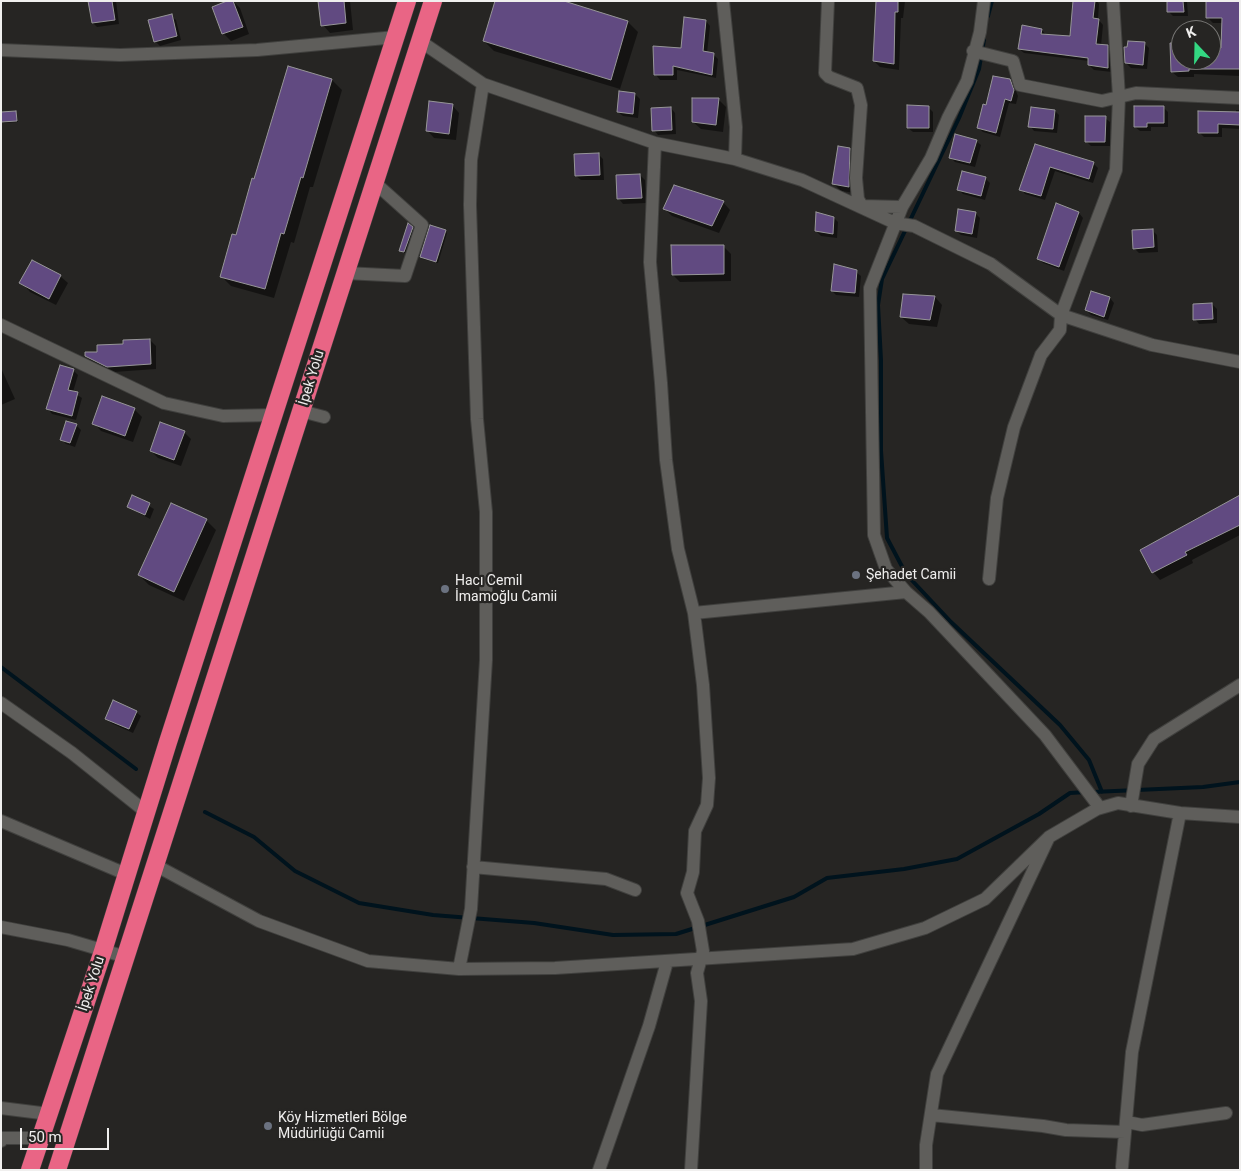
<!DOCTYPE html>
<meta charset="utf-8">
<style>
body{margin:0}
#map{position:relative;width:1241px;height:1171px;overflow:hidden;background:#262523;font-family:Roboto,sans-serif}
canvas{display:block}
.frame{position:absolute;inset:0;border:2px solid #f0efee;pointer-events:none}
.north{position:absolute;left:1171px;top:20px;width:50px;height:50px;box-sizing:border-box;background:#262523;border:1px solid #777674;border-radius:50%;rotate:339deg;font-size:14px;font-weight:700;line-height:20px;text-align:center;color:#f0efee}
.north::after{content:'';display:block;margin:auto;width:18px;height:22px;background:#33d882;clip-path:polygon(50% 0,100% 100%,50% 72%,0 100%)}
.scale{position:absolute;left:20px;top:1128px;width:89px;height:22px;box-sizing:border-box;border:2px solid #f0efee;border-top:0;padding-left:6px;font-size:15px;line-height:18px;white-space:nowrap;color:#f0efee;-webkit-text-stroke:4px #262523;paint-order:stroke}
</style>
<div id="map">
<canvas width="1241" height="1171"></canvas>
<div class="frame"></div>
<div class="north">K</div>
<div class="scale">50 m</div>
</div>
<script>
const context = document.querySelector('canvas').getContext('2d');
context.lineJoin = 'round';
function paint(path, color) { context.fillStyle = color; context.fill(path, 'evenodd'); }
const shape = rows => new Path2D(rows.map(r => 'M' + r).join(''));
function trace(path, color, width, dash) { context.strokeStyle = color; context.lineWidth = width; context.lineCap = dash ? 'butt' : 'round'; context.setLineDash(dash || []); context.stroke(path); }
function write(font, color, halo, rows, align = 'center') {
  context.font = font + ' Roboto,sans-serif'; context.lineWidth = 4.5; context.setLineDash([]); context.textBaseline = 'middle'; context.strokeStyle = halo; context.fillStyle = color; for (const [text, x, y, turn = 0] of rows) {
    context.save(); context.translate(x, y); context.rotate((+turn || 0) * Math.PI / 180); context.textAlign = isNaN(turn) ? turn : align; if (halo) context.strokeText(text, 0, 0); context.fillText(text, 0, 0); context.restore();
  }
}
paint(shape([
 [89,1,116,1,119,24,97,27,93,23],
 [233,1,240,8,249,34,231,41,224,34,214,7],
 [320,1,350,1,353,30,330,33,323,25],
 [560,1,628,22,638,32,620,89,494,51,484,41],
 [878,1,905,1,903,18,901,18,899,70,880,67,874,61],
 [1073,1,1097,1,1099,4,1098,19,1103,25,1101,46,1107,47,1112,51,1112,72,1094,70,1089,65,1089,61,1024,53,1019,49,1042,30,1046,35,1071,38],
 [1168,1,1187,1,1188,16,1173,16,1168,11],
 [1240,1,1240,76,1194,74,1194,77,1178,77,1172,72,1181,44,1181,60,1211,60,1211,50,1222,49,1223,23,1213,23,1208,18],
 [171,16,176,20,181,40,160,46,155,41],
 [706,21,710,26,707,53,713,54,718,59,716,78,677,70,677,80,660,80,656,75,682,49],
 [1144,43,1149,48,1147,69,1131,68,1126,63],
 [332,80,342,90,313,187,310,187,294,243,291,242,274,298,231,286,221,276,255,180],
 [1009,81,1014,86,1018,96,1016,104,1009,103,1000,137,983,132,978,128,987,106],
 [635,94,640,99,638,118,623,116,618,112],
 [718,99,726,107,723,132,701,129,693,122],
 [452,105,459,113,456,140,434,138,427,130],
 [928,107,933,112,933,132,913,132,908,128],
 [1163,107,1168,112,1168,127,1151,127,1151,131,1140,131,1135,127],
 [671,108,675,113,676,134,658,135,654,130],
 [1236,110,1240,110,1240,129,1222,128,1222,137,1204,137,1199,132,1236,113],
 [1055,111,1059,115,1057,133,1034,131,1030,126],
 [16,112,18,122,4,123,2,121],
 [1105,118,1110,122,1110,146,1091,146,1086,141],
 [976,141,981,145,975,167,955,162,950,157],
 [1036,146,1093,163,1098,168,1093,183,1055,171,1045,200,1025,194,1021,189],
 [849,149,857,157,855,193,841,191,834,184],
 [598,154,603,159,604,180,581,180,576,176],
 [640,175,645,180,646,203,623,204,619,199,618,176],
 [985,178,990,183,985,200,963,194,958,189],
 [723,202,730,210,719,233,672,216,665,209],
 [1056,205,1079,213,1083,218,1064,271,1043,263,1039,259],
 [976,214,980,218,977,238,961,235,956,231],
 [834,218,838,222,837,238,821,236,816,231],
 [408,225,414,231,406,254,400,250],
 [1152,230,1157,235,1158,252,1139,253,1134,248],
 [445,231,447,233,438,263,423,259,421,257],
 [723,246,731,254,731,281,680,282,673,275],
 [856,272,861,276,859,297,836,295,832,291],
 [60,276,68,283,56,305,30,292,24,285],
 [1092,293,1110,298,1114,303,1108,320,1091,315,1086,310],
 [904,295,935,297,942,305,937,327,909,324,901,317],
 [1212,304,1217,309,1217,323,1199,324,1195,319],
 [150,340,156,346,156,369,114,372,92,362,86,356],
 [1,368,15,399,1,405],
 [73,370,78,375,73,392,82,398,76,420,52,414,48,409],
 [134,409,142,417,133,442,101,431,94,423],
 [76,425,81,430,75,447,66,444,61,439],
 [184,432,191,439,181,466,158,458,151,451],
 [1240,496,1240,535,1192,560,1193,563,1160,580,1153,572,1191,525,1189,522],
 [133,497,154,509,150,519,128,507],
 [206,520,216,530,184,601,149,585,139,575],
 [136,712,141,716,133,733,111,723,106,718]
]), '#0007');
trace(shape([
 [988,16,992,1],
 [984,40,979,69,959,118,882,279,878,305,881,360,881,451,887,538,906,574,951,622,1060,725,1089,760,1102,792],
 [1,667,136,769],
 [1093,792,1203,787,1240,782],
 [205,812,254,837,295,871,359,903,433,915,534,923,613,935,676,934,794,897,827,878,904,869,957,859,1039,814,1070,793,1086,792]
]), '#00131d', 4);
const building = shape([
 [88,1,112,1,115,20,92,23,88,1],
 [227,1,233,1,243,27,222,34,212,7,227,1],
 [318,1,344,1,346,23,321,26,318,1],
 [495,1,564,1,628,21,611,80,483,41,495,1],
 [876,1,898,1,898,12,895,12,894,64,873,61,876,1],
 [1073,1,1095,1,1093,18,1099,19,1096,44,1108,45,1108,68,1088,65,1088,58,1018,49,1022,25,1042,29,1041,34,1070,36,1073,1],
 [1167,1,1183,1,1184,12,1167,12,1167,1],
 [1206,1,1240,1,1240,69,1189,69,1189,71,1171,72,1170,43,1181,43,1181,60,1211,60,1211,48,1221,48,1222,18,1206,18,1206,1],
 [172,14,177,36,154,42,148,20,172,14],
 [684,17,706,20,703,51,714,53,712,75,673,66,673,75,654,75,653,46,681,48,684,17],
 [1128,41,1145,42,1143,65,1125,63,1124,47,1127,47,1128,41],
 [288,66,332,79,303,178,301,177,284,234,281,233,265,289,220,277,232,234,236,235,252,178,254,179,288,66],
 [993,76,1010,79,1014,90,1011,101,1005,99,996,133,977,128,983,104,986,105,993,76],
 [619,91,635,93,633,114,617,112,619,91],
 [692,98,719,98,716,125,692,122,692,98],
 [429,101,453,104,449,134,426,131,429,101],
 [907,105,929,106,929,128,907,128,907,105],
 [1134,106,1164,106,1164,123,1147,123,1147,127,1134,127,1134,106],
 [671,107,672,130,652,131,651,108,671,107],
 [1031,107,1055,110,1053,129,1028,127,1031,107],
 [16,111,17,121,1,122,1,112,16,111],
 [1198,111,1240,112,1240,125,1218,124,1218,133,1198,133,1198,111],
 [1085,116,1106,116,1105,142,1085,142,1085,116],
 [955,134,977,140,970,163,949,158,955,134],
 [1035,144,1094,162,1089,179,1050,167,1041,196,1019,190,1035,144],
 [838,146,850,148,849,187,832,184,838,146],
 [599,153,600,175,575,176,574,154,599,153],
 [962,171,986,177,981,196,957,190,962,171],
 [640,174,642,198,617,199,616,175,640,174],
 [674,185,724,201,712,226,663,209,674,185],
 [1056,203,1079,212,1059,267,1037,259,1056,203],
 [958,209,976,212,972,234,955,231,958,209],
 [816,212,834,217,833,234,815,231,816,212],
 [408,223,413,227,404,252,399,251,408,223],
 [430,225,446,230,436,262,420,257,430,225],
 [1153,229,1154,247,1133,249,1132,230,1153,229],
 [671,245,724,245,724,274,672,275,671,245],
 [32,260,61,275,49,299,19,283,32,260],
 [834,264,857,270,855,293,831,291,834,264],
 [1091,291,1110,297,1104,317,1085,310,1091,291],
 [903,294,935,296,930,320,900,317,903,294],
 [1212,303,1213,319,1193,320,1193,304,1212,303],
 [150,339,151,364,107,367,85,356,85,352,97,352,97,345,123,344,123,340,150,339],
 [60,365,74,369,68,390,78,392,72,416,46,409,60,365],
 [102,396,135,408,125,436,92,424,102,396],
 [66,421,77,424,70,443,60,440,66,421],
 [160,422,185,431,174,460,150,451,160,422],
 [132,495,150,503,145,515,127,507,132,495],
 [1240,495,1240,525,1185,552,1187,555,1152,573,1140,550,1240,495],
 [171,503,207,519,174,592,138,575,171,503],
 [113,700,137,711,129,729,105,719,113,700]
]);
paint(building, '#614a81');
trace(building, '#979698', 1);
const minor = shape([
 [723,1,736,127,735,159],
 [828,1,825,73,829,77,857,88,861,105,856,178,858,199,862,206,902,207],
 [984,1,980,32,967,81,948,118,931,158,902,207,870,288,874,535,886,569,906,592,929,612,1045,735,1097,804,1097,809],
 [420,41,483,84,655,143,735,159,802,180,895,223,914,226,991,264,1061,315,1152,345,1240,362],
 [1,50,120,55,257,50,396,37],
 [973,51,1013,61,1020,85,1102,101,1136,93,1240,98],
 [655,143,650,262,661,383,666,460,678,549,694,613,906,592],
 [345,273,405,276,422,225,374,182],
 [1,325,164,403,223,416,275,415],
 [301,411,324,417],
 [989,579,997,498,1014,427,1041,355,1060,330,1061,315,1116,170,1119,97,1113,1],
 [1,703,72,753,146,812],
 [1131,806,1138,764,1154,739,1240,685],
 [1,821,126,874],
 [155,865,259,921,368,961,459,969,555,968,853,949,925,928,985,899,1049,837],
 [473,867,606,879,635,890],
 [1,927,68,940,126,957],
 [459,969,471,909,486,660,486,512,477,419,470,205,471,160,483,84],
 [1,1108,49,1114],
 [931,1115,1043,1126,1066,1130,1125,1132],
 [1127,1122,1142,1125,1226,1113],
 [1,1141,2,1138,41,1138],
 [1122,1167,1132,1052,1180,813],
 [599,1170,649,1026,667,962],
 [691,1170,701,1001,697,973,703,951,698,921,687,893,693,872,695,831,707,805,709,778,703,685,694,613],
 [926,1170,926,1145,937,1074,1049,837,1097,809,1118,803,1180,813,1240,817]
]);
const highway = shape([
 [30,1170,103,951,168,742,407,1],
 [57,1170,433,1]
]);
trace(minor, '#40403e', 14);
trace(highway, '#40403e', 19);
trace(minor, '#5f5e5b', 12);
trace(highway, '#e96585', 18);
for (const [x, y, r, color] of [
 [856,575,5,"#6b7280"],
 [445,589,5,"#6b7280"],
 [268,1126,5,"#6b7280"]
]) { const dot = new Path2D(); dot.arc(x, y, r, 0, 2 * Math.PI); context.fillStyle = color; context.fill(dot); trace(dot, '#262523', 2); }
write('14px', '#f0efee', '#262523', [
 ["İpek Yolu",312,378,-73],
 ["İpek Yolu",92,984,-72]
]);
write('14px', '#f0efee', '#262523', [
 ["Şehadet Camii",866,575],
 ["Hacı Cemil",455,581],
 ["İmamoğlu Camii",455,597],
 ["Köy Hizmetleri Bölge",278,1118],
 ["Müdürlüğü Camii",278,1134]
], 'left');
</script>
